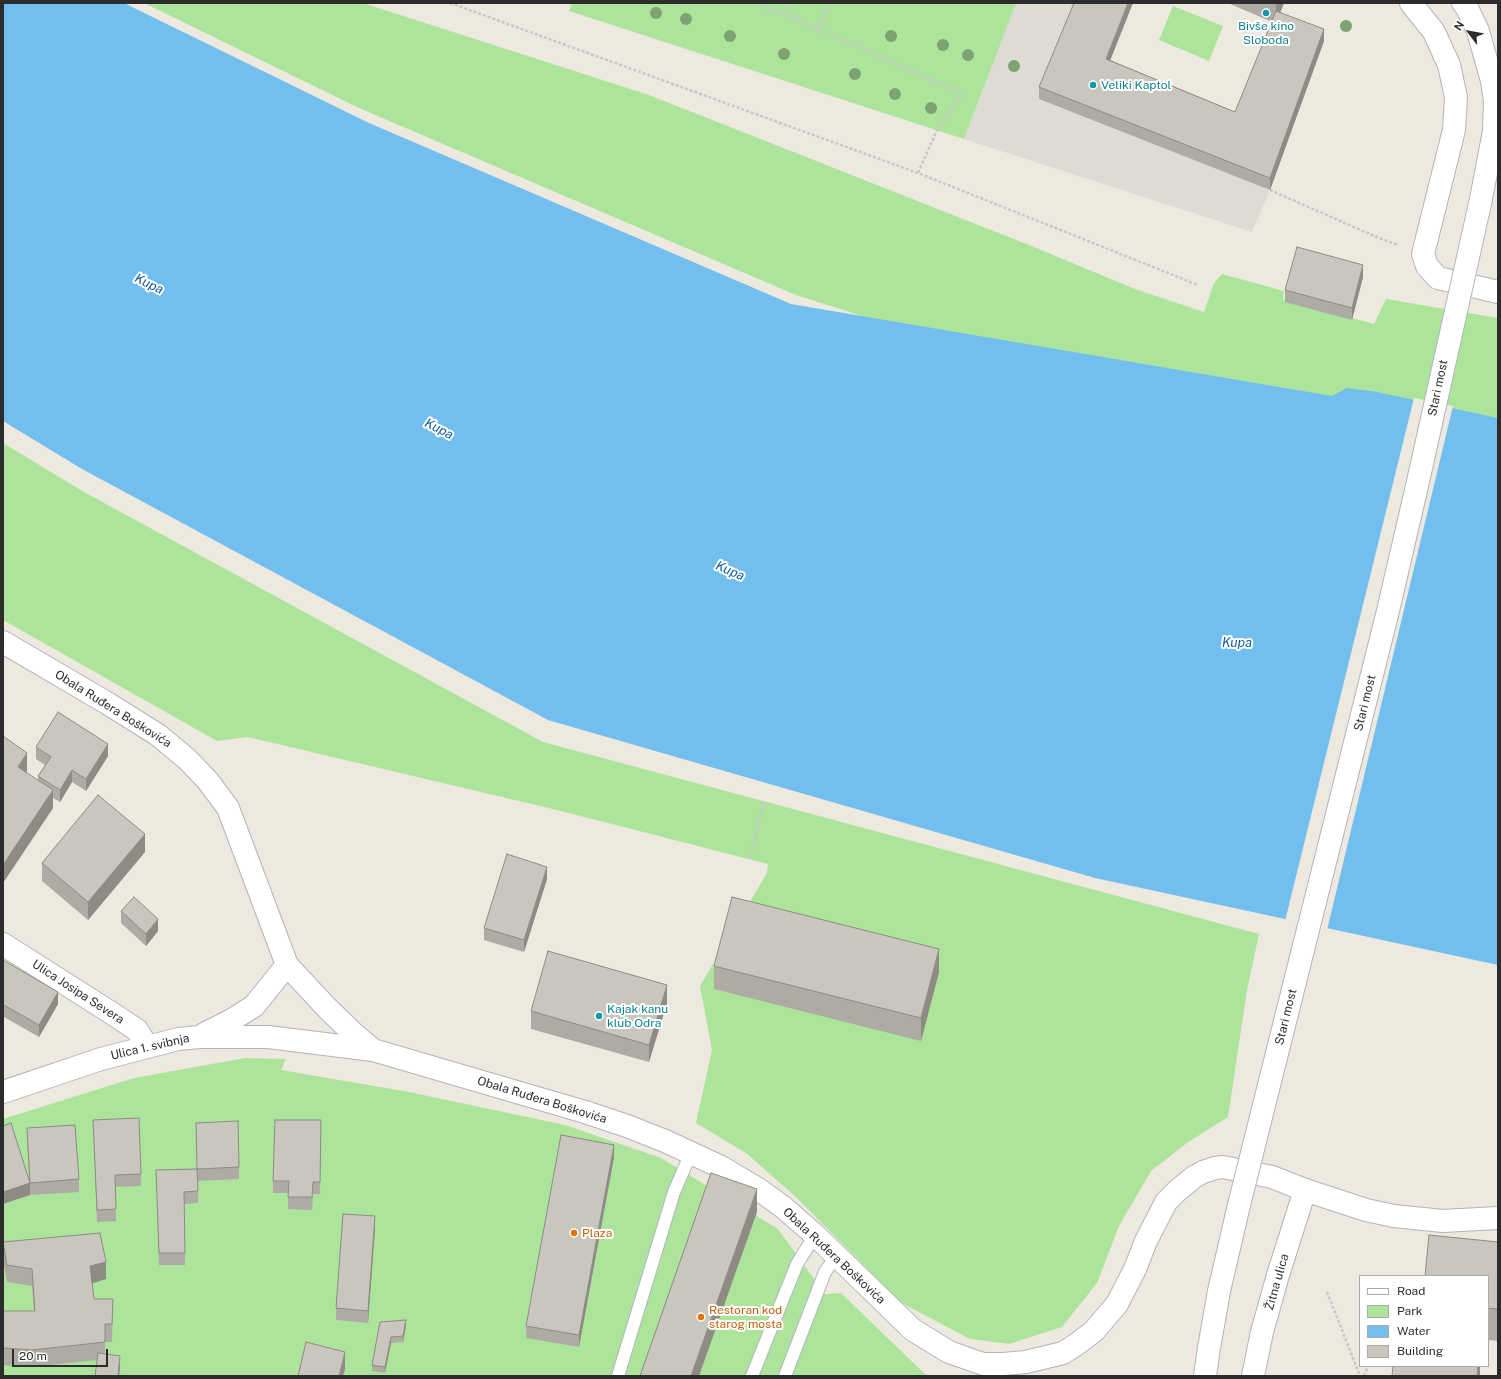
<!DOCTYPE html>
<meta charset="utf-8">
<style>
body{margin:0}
#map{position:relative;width:1501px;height:1379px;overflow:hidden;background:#ede9de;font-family:"Public Sans",sans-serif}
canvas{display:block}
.frame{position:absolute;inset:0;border:4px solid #2c2c2c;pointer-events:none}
.legend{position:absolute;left:1359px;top:1275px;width:130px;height:92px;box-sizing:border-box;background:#fff;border:1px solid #ababab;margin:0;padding:5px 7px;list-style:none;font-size:12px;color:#2c2c2c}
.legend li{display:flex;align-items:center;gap:8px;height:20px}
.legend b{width:20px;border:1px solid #ababab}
.north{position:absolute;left:1449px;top:12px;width:40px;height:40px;-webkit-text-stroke:3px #fff;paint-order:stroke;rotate:302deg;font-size:11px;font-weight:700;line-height:16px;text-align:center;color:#2c2c2c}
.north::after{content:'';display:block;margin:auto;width:14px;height:18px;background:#2c2c2c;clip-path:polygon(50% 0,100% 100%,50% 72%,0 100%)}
.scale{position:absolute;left:12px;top:1349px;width:96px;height:18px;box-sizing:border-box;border:2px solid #2c2c2c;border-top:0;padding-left:5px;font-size:12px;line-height:14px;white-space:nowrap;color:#2c2c2c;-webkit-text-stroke:3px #fff;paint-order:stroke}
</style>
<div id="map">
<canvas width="1501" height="1379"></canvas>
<div class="frame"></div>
<ul class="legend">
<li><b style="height:5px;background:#fff"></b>Road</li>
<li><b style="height:11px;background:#ace49b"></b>Park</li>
<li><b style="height:11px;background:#72bfef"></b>Water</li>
<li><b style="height:11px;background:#c9c7bd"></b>Building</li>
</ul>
<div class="north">N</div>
<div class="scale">20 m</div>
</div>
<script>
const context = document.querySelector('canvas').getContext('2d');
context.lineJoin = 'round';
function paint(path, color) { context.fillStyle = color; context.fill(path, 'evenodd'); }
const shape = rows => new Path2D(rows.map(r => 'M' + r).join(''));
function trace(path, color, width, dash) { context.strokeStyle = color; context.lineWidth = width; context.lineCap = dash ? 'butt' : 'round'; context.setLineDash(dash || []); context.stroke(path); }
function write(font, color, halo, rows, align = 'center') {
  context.font = font + ' "Public Sans",sans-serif'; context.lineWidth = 4; context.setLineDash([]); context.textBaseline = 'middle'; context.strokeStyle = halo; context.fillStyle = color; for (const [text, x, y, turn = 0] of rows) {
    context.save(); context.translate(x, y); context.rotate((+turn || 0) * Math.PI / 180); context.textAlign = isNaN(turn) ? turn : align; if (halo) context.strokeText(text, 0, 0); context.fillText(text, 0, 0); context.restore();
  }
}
paint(shape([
 [144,3,363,3,649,95,1029,245,1135,289,1204,312,1214,283,1222,274,1284,291,1283,300,1374,324,1386,299,1498,318,1498,491,1259,442,796,295,359,108],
 [572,3,1017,3,964,139,569,11],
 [1173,6,1223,26,1209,61,1159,40],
 [3,443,84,492,543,742,1259,934,1247,990,1228,1117,1187,1143,1151,1171,1119,1226,1097,1283,1062,1327,1009,1344,970,1339,900,1302,796,1197,746,1153,696,1123,712,1050,700,986,767,873,768,864,557,810,248,737,217,741,3,620],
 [245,1058,286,1059,281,1070,409,1092,565,1125,661,1158,778,1229,825,1294,841,1293,927,1376,3,1376,3,1119,134,1078]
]), '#ace49b');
paint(shape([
 [1016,3,1079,3,1039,99,1270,190,1252,232,964,139]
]), '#dedbd5');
paint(shape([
 [3,3,124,3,369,123,791,304,1332,396,1347,388,1377,392,1498,418,1498,965,1095,878,548,720,82,469,3,421]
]), '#72bfef');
paint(shape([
 [1414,398,1453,406,1327,930,1285,921]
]), '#ede9de');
const service = shape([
 [618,1376,674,1192,691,1153],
 [752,1376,797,1264,815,1235],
 [785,1376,825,1272,836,1256]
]);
const minor = shape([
 [1411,3,1434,32,1449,65,1456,97,1454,130,1423,254,1427,266,1438,278,1498,292],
 [1463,3,1467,8,1478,31,1492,81,1495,101,1494,131,1481,199],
 [3,642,107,703,158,735,187,759,208,781,228,808,287,965,327,1008,354,1034,373,1050,585,1112,627,1126,665,1141,721,1167,758,1189,783,1207,815,1235,913,1330,949,1352,983,1364,1003,1364,1026,1362,1063,1353,1077,1344,1094,1331,1117,1304,1135,1269,1146,1241,1166,1202,1177,1191,1194,1177,1203,1172,1215,1168,1223,1167,1272,1177,1305,1190,1366,1210,1394,1216,1443,1221,1498,1218],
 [3,944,113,1014,137,1030,147,1046],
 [204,1034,230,1021,254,1006,287,965],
 [3,1092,101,1059,178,1039,200,1037,268,1037,373,1050],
 [1205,1376,1209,1348,1219,1291,1239,1205],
 [1253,1376,1262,1332,1278,1275,1305,1190]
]);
trace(service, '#b2b3bf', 14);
trace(minor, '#b2b3bf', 24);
trace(shape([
 [450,3,918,173,1198,285],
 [754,3,799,21,962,93,937,130,918,173],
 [782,3,798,20],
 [818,29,829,3],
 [1270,190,1372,235,1398,245],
 [750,859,764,801],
 [1327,1292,1360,1376],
 [1364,1376,1368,1366]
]), '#c8c8c8', 2.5, [3, 2]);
trace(service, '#fff', 12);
trace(minor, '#fff', 22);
const minorBridge = shape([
 [1239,1205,1387,615,1417,486,1481,199]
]);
trace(minorBridge, '#b2b3bf', 24, []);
trace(minorBridge, '#fff', 22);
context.fillStyle = '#7da373';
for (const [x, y] of [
 [656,13],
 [686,19],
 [1346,26],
 [730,36],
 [891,36],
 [943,45],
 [784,54],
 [968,55],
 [1014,66],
 [855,74],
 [895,94],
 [931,108]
]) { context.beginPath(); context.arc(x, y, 6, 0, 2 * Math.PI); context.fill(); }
paint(shape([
 [1228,3,1284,3,1280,13,1324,41,1270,190,1039,99,1039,87,1110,60,1235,112,1272,22],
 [1363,277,1352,320,1285,302,1285,290],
 [3,736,27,771,26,773,38,781,38,776,45,765,36,759,36,747,108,756,86,791,72,782,60,802,53,798,53,808,3,883],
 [145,852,88,920,42,881,42,863],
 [547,879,524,952,484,940,484,928],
 [121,911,158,931,146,946,121,923],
 [3,960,58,1004,39,1037,4,1017],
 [714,966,939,972,921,1041,714,989],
 [667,1003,649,1062,531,1029,531,1011],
 [93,1120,141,1174,141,1186,115,1187,116,1221,97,1222],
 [321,1120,320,1194,313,1194,312,1210,288,1209,288,1193,273,1193,273,1181],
 [196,1123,239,1167,239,1179,198,1181,198,1203,184,1204,185,1265,159,1265,156,1170,197,1169],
 [27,1128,79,1179,79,1192,30,1195,27,1140],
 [614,1157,579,1347,526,1338,526,1326],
 [375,1229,368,1323,336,1320,336,1308],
 [3,1242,106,1279,92,1283,94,1299,113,1299,112,1342,105,1342,105,1354,120,1368,119,1375,95,1376,97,1360,32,1367,3,1365,3,1311,34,1311,32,1286,7,1282,3,1260],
 [1498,1242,1498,1341,1488,1340,1488,1276],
 [380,1322,406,1326,403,1342,391,1343,385,1373,372,1371,372,1365]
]), '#adaba3');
paint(shape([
 [1128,3,1133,3,1106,71,1106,59],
 [1276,3,1284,3,1276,23],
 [1324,29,1324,41,1270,190,1270,178],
 [1363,265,1363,277,1352,320,1352,308],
 [108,744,108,756,86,791,86,779],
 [27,753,27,771,18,785,18,767],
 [72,770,72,782,60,802,60,790],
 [53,790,53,808,3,883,3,865],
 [145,834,145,852,88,920,88,902],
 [547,867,547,879,524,952,524,940],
 [158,919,158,931,146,946,146,934],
 [939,949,939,972,921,1041,921,1018],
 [667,985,667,1003,649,1062,649,1045],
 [58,992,58,1004,39,1037,39,1025],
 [4,1005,4,1017,3,1018,3,1006],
 [614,1145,614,1157,579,1347,579,1335],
 [30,1183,30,1195,3,1204,3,1192],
 [757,1189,757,1212,699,1376,691,1376],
 [375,1216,375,1229,368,1323,368,1311],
 [106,1262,106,1279,90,1284,90,1266],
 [406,1320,406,1326,403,1342,403,1336],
 [391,1337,391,1343,385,1373,385,1367],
 [345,1352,345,1369,343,1376,339,1376],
 [120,1356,120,1368,119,1376,118,1376],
 [1478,1366,1480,1366,1480,1376,1477,1376]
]), '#8d8b84');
const building = shape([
 [1074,3,1128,3,1106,59,1235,112,1276,11,1324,29,1270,178,1039,87,1074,3],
 [1297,247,1363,265,1352,308,1285,290,1297,247],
 [58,712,108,744,86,779,72,770,60,790,38,776,51,757,36,747,58,712],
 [3,736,27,753,18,767,53,790,3,865,3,736],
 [98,795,145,834,88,902,42,863,98,795],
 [507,854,547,867,524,940,484,928,507,854],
 [134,897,158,919,146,934,121,911,134,897],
 [732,897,939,949,921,1018,714,966,732,897],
 [548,951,667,985,649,1045,531,1011,548,951],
 [3,960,58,992,39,1025,4,1005,3,1006,3,960],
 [139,1118,141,1174,115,1175,116,1209,97,1210,93,1120,139,1118],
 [275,1120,321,1120,320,1182,313,1182,312,1197,288,1197,289,1181,273,1181,275,1120],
 [238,1121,239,1167,197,1169,196,1123,238,1121],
 [11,1123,30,1183,27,1128,75,1125,79,1179,30,1183,3,1192,3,1126,11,1123],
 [561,1135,614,1145,579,1335,526,1326,561,1135],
 [197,1169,198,1191,184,1192,185,1253,159,1253,156,1170,197,1169],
 [711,1173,757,1189,691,1376,640,1376,711,1173],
 [343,1214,375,1216,368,1311,336,1308,343,1214],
 [100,1233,106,1262,90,1266,94,1299,113,1299,112,1324,105,1324,105,1342,32,1350,3,1348,3,1311,35,1311,32,1269,7,1265,3,1242,100,1233],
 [1429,1235,1498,1242,1498,1309,1488,1308,1488,1276,1425,1276,1429,1235],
 [406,1320,403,1336,391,1337,385,1367,372,1365,380,1322,406,1320],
 [306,1342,345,1352,339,1376,298,1376,306,1342],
 [98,1353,120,1356,118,1375,127,1376,95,1376,98,1353],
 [1393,1366,1478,1366,1477,1376,1392,1376,1393,1366]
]);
paint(building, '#c9c7bd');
trace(building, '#8d8b84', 1);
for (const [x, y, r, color] of [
 [1266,13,4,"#0f9aa8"],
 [1093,85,4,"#0f9aa8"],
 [599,1016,4,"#0f9aa8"],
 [574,1233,4,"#e8710a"],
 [701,1317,4,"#e8710a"]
]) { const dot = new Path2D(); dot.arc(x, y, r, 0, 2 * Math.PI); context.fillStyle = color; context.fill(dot); trace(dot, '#fff', 1.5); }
write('12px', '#0d838f', '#fff', [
 ["Bivše kino",1266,26,"center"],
 ["Sloboda",1266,40,"center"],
 ["Veliki Kaptol",1101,85],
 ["Kajak kanu",607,1009],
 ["klub Odra",607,1023]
], 'left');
write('12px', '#2c2c2c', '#fff', [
 ["Stari most",1438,388,-78],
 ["Stari most",1365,703,-76],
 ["Obala Ruđera Boškovića",113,709,32],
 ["Ulica Josipa Severa",78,992,33],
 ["Stari most",1286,1017,-76],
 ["Ulica 1. svibnja",150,1047,-13],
 ["Obala Ruđera Boškovića",542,1100,17],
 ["Obala Ruđera Boškovića",834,1256,43],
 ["Žitna ulica",1277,1282,-74]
]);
write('12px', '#c56008', '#fff', [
 ["Plaza",582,1233],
 ["Restoran kod",709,1310],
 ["starog mosta",709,1324]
], 'left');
write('italic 13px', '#0e5c9e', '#fff', [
 ["Kupa",149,284,26],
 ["Kupa",439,429,27],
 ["Kupa",730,571,23],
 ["Kupa",1237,643]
]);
</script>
